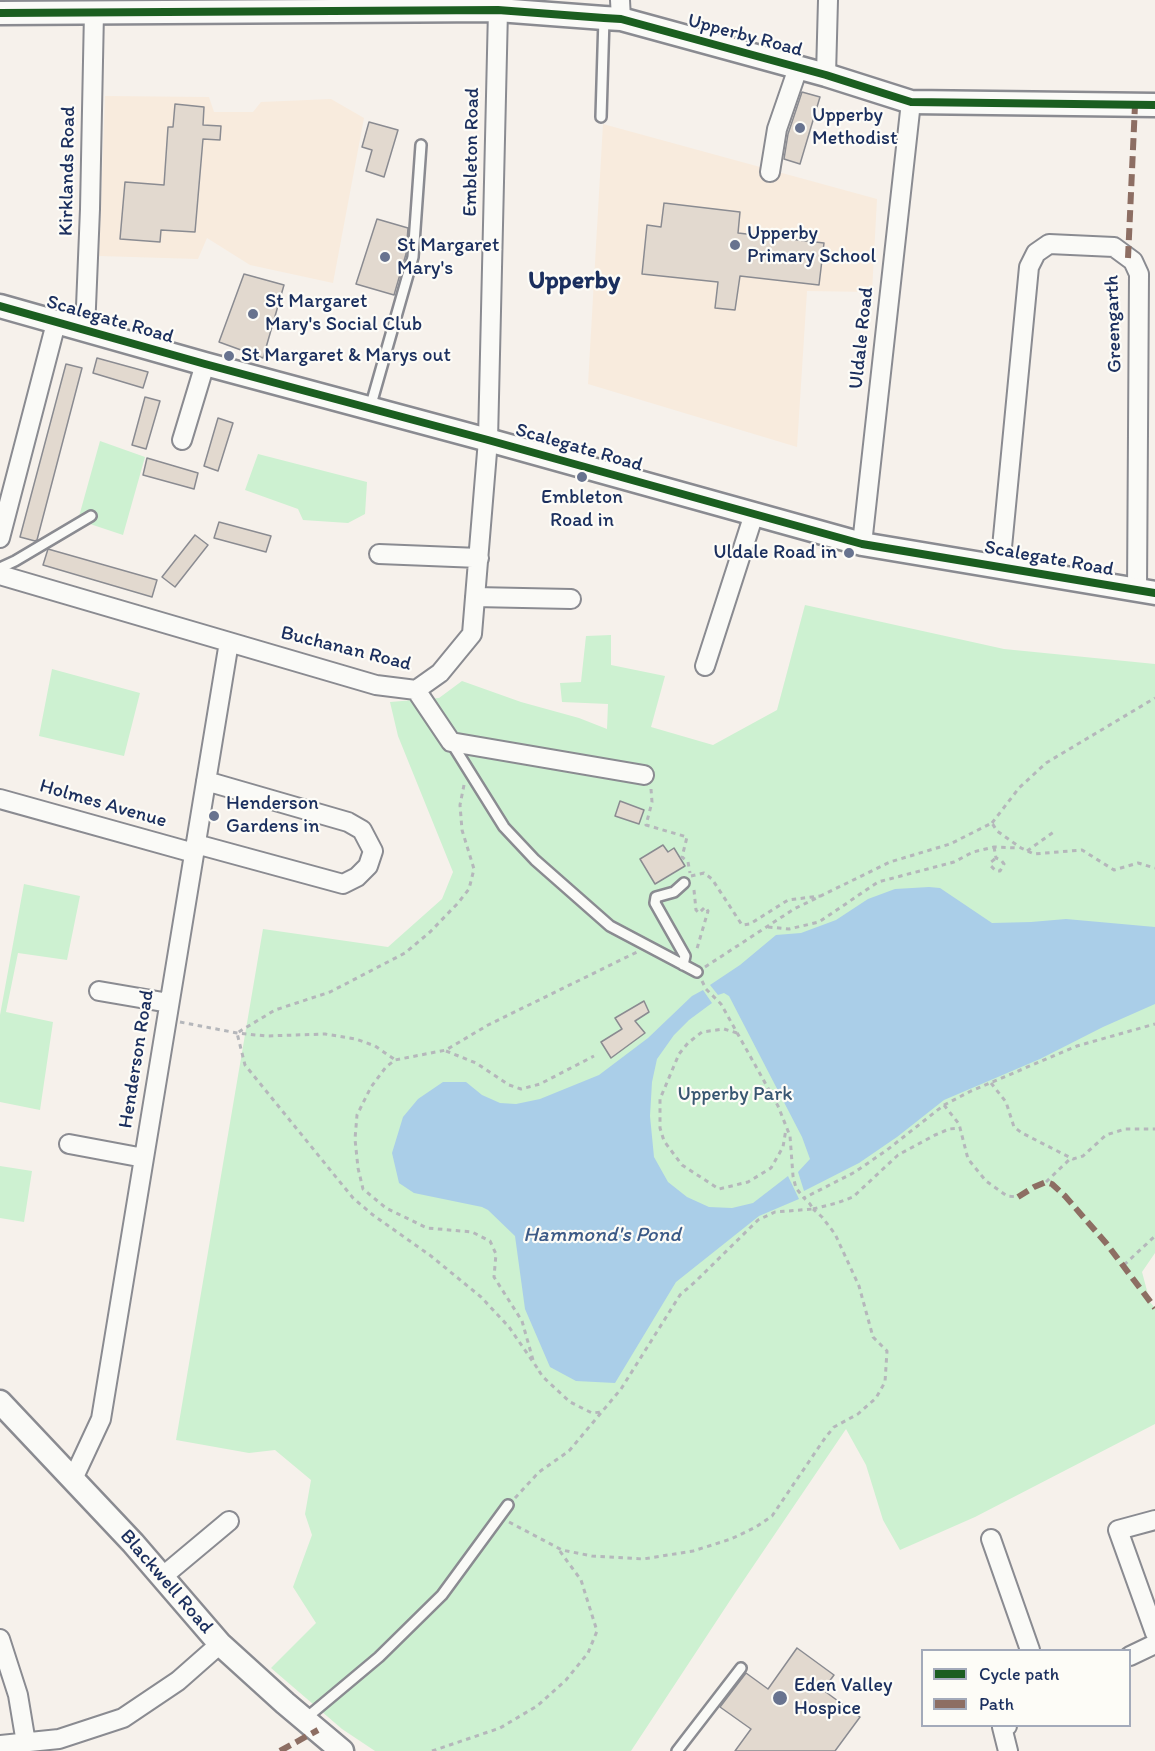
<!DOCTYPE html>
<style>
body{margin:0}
#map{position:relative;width:1155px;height:1751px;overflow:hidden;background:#f6f1eb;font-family:Itim,sans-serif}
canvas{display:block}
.legend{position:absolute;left:921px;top:1649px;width:210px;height:78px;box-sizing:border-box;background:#fdfcf7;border:2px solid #a3aaba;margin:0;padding:8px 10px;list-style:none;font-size:18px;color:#1b2f5e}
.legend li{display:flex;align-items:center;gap:12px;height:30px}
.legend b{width:30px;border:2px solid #a3aaba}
</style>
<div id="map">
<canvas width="1155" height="1751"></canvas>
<ul class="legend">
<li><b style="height:8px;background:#1b5e20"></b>Cycle path</li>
<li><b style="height:8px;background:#8d6e63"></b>Path</li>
</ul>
</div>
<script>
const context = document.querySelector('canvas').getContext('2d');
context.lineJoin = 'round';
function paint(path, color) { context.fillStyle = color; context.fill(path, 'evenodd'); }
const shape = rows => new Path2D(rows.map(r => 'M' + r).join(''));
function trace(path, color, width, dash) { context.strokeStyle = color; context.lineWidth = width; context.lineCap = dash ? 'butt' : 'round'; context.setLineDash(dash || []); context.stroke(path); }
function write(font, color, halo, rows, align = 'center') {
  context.font = font + ' Itim,sans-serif'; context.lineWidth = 4.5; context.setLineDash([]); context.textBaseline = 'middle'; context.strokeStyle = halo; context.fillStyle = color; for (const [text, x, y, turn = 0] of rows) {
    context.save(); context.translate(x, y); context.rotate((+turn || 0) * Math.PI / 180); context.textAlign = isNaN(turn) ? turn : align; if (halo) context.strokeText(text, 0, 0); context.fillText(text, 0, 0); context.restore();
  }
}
paint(shape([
 [105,96,209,97,214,112,253,112,261,102,331,99,364,118,333,283,250,265,207,238,198,259,99,256],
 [603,124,877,199,872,292,807,291,797,447,588,384]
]), '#f8ebdd');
paint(shape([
 [100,441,145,457,123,535,78,520],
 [258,454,367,482,365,514,348,523,303,520,298,509,245,490],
 [805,605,1004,649,1155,664,1155,1253,1142,1272,1150,1302,1155,1308,1155,1424,975,1517,900,1550,883,1520,866,1465,846,1429,735,1593,631,1751,375,1751,342,1729,271,1668,316,1623,293,1587,312,1535,305,1514,311,1480,275,1450,249,1453,176,1440,263,929,388,947,442,899,453,872,398,736,390,702,439,698,462,681,521,702,579,718,607,729,608,704,562,702,560,683,581,682,586,636,611,635,611,665,665,676,651,727,713,745,777,710],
 [52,669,140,693,124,756,39,736],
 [24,884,80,896,67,960,18,953,6,1012,53,1022,40,1110,0,1102,0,1015],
 [0,1166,32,1171,24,1222,0,1218]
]), '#cdf1d1');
paint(shape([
 [929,887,940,888,992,923,1031,922,1066,919,1155,927,1155,1004,1103,1027,1040,1059,944,1100,897,1137,859,1163,804,1191,798,1172,810,1159,802,1137,729,996,724,993,718,995,710,985,740,965,776,935,801,933,836,920,868,899,895,889],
 [703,990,712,1003,689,1020,674,1035,657,1059,652,1082,650,1116,654,1157,668,1182,687,1197,709,1207,732,1208,753,1203,788,1176,799,1199,759,1216,676,1282,615,1383,576,1381,550,1367,525,1309,515,1236,488,1210,482,1207,414,1193,399,1183,392,1153,403,1117,418,1099,443,1082,466,1082,482,1095,500,1103,516,1104,540,1099,599,1075,648,1038,692,996]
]), '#aacee8');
const building = shape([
 [802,92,820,97,800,164,784,159,788,134,802,92],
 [175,104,204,107,203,125,221,126,220,140,203,139,195,232,161,230,160,242,120,239,125,182,164,185,168,127,173,127,175,104],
 [369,122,398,130,384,177,366,171,372,150,362,147,369,122],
 [664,203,740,212,738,233,824,243,819,285,740,276,735,310,715,308,718,282,642,274,647,225,661,227,664,203],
 [377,219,408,228,406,254,394,295,356,284,377,219],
 [244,274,284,285,263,358,219,342,244,274],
 [97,358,148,372,143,388,93,373,97,358],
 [66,364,82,368,37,540,35,541,20,537,66,364],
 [145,397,160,401,146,449,132,445,145,397],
 [218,418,233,423,218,471,204,466,218,418],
 [147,458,198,473,194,489,143,475,147,458],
 [219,522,271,536,266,552,214,538,219,522],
 [195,535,208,545,175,587,162,577,195,535],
 [48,549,157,580,152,597,43,565,48,549],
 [620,801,644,810,639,824,615,816,620,801],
 [663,845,668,852,674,848,685,866,655,884,640,859,663,845],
 [644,1001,649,1012,635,1021,645,1033,611,1058,601,1042,622,1029,615,1018,644,1001],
 [797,1648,834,1675,823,1690,860,1717,835,1751,735,1751,751,1729,720,1707,746,1673,768,1689,797,1648]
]);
paint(building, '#e2d9cf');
trace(building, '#8a8b91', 1.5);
const service = shape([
 [601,117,604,18],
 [370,408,413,257,421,145],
 [0,568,15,561,91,516],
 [451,742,504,827,535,860,610,926,697,972],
 [683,965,685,956,655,903,656,897,674,892,684,883],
 [305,1719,379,1657,442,1595,508,1505],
 [677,1751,741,1668]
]);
const minor = shape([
 [620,0,621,19],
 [826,75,828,0],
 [770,172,777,129,798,68],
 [85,331,90,209,94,12],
 [182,440,205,364],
 [0,538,56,323],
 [862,544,911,102],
 [379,554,479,558],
 [1000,568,1029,267,1036,253,1049,244,1114,247,1133,261,1139,274,1137,591],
 [0,575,376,685,416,690,440,673,472,634,488,440,498,10],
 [475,597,571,599],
 [705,666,754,514],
 [416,690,451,742,644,775],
 [0,799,194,853],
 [196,844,343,884,357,877,368,866,373,851,362,830,348,822,206,781],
 [99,991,169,1003],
 [69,1144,144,1158],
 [73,1479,101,1419,229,642],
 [1155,1520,1118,1530,1155,1633],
 [991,1539,1030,1650],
 [162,1577,229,1521],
 [0,1639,18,1695,26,1743],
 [1130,1656,1155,1644],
 [1007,1726,1002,1727,1008,1751],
 [0,1745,59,1739,123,1718,178,1681,220,1644]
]);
const tertiary = shape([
 [0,13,498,10,604,18,621,19,826,75,911,102,1155,105],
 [0,306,205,364,488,440,862,544,1155,593],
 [0,1402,133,1543,220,1644,285,1703,342,1751]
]);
trace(service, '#8a8b91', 14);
trace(minor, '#8a8b91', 22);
trace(tertiary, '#8a8b91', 27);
trace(shape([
 [464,785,460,805,462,830,474,869,469,889,458,903,430,932,405,953,330,992,275,1010,237,1033,245,1065,353,1198,373,1215,431,1256,481,1297,509,1327,540,1372],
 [651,789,652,802,646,825,687,837,682,857,688,862,690,873],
 [992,823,1019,788,1046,763,1155,698],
 [994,847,996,858,1001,860,1004,864,1000,871,996,871,991,866,991,862,996,858],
 [1027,851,1055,831],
 [691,876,704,873,712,879,742,925,750,924,788,900,820,896],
 [694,890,696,910,699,913,705,907,708,911,696,952],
 [768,927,789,929,819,922,878,882,954,862,973,852,994,847,1018,848],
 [705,967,794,909,890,862,950,844,992,823,997,831,1021,848,1034,854,1082,850,1114,870,1138,863,1155,868],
 [702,981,706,989,721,1004,778,1106,790,1136,793,1176,796,1188,804,1198],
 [180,1022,237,1033,266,1036,325,1034,356,1039,375,1046,394,1059],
 [737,1033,724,1029,702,1032,688,1043,679,1054,660,1099,660,1128,664,1141,682,1165,719,1189,748,1182,771,1168,783,1147,786,1129],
 [446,1051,476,1063,509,1085,521,1089,540,1084,594,1056],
 [991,1083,1006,1102,1014,1127,1022,1133,1073,1159,1083,1156,1106,1135,1125,1129,1155,1129],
 [944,1105,959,1124,968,1159,986,1181,1007,1196,1018,1197],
 [1046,1182,1071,1158],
 [813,1209,837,1203,853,1197,898,1155,935,1135,949,1129,960,1128],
 [1124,1265,1155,1236],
 [533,1360,522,1321,494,1277,496,1254,490,1241,472,1232,427,1228,386,1208,363,1189,358,1168,355,1139,357,1115,371,1087,386,1067,395,1060,446,1050,488,1025,637,952],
 [539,1371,543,1377,570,1402,592,1413,601,1412],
 [515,1498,539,1472,569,1451,621,1389,680,1295,696,1281,758,1220,775,1212,813,1209,810,1204,804,1198,855,1172,887,1150,944,1105,971,1091,1077,1046,1155,1024],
 [509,1522,562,1550,592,1556,643,1559,693,1551,731,1539,756,1527,772,1516,825,1438,834,1427,858,1414,876,1398,885,1382,887,1351,873,1337,859,1286,835,1234,822,1217,813,1209],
 [432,1751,500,1728,537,1706,566,1680,588,1653,597,1631,581,1580,559,1550]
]), '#b5b7bb', 3, [4.5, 4.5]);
trace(service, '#fafaf7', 9);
trace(minor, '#fafaf7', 18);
trace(tertiary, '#fafaf7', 22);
trace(shape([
 [1128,258,1135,105],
 [1018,1197,1034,1187,1046,1182,1052,1184,1065,1196,1106,1243,1155,1308],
 [280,1751,318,1730]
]), '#8d6e63', 6, [12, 6]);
trace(shape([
 [0,13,498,10,604,18,621,19,826,75,911,102,1155,105],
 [0,306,205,364,488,440,862,544,1155,593]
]), '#1b5e20', 8);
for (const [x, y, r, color] of [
 [800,128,6,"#68738f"],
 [735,245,6,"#68738f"],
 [385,257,6,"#68738f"],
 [253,314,6,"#68738f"],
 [229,356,6,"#68738f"],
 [582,477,6,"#68738f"],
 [849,553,6,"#68738f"],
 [214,816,6,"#68738f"],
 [780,1698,8,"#68738f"]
]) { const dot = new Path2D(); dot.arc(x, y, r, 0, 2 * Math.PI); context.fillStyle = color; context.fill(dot); trace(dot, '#fdfcf7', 2); }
write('20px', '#1b2f5e', '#fdfcf7', [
 ["Upperby Road",745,36,15],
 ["Embleton Road",472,152,-89],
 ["Kirklands Road",68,171,-89],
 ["Scalegate Road",110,320,16],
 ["Greengarth",1114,324,-92],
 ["Uldale Road",862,338,-84],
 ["Scalegate Road",579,448,16],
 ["Scalegate Road",1049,559,10],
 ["Buchanan Road",346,649,14],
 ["Holmes Avenue",103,804,16],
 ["Henderson Road",137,1059,-81],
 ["Blackwell Road",166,1582,49]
]);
write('20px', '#1b2f5e', '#fdfcf7', [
 ["Upperby",812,116],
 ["Methodist",812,139],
 ["Upperby",747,234],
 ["Primary School",747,257],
 ["St Margaret",397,246],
 ["Mary's",397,269],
 ["St Margaret",265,302],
 ["Mary's Social Club",265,325],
 ["St Margaret & Marys out",241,356],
 ["Embleton",582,498,"center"],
 ["Road in",582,521,"center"],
 ["Uldale Road in",837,553,"right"],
 ["Henderson",226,804],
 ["Gardens in",226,827],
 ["Eden Valley",794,1686],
 ["Hospice",794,1709]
], 'left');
write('20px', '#385671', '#fdfcf7', [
 ["Upperby Park",735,1095]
]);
write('italic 21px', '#3c5a87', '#fdfcf7', [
 ["Hammond's Pond",602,1236]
]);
write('bold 26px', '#1b2f5e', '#fdfcf7', [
 ["Upperby",574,281]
]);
</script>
